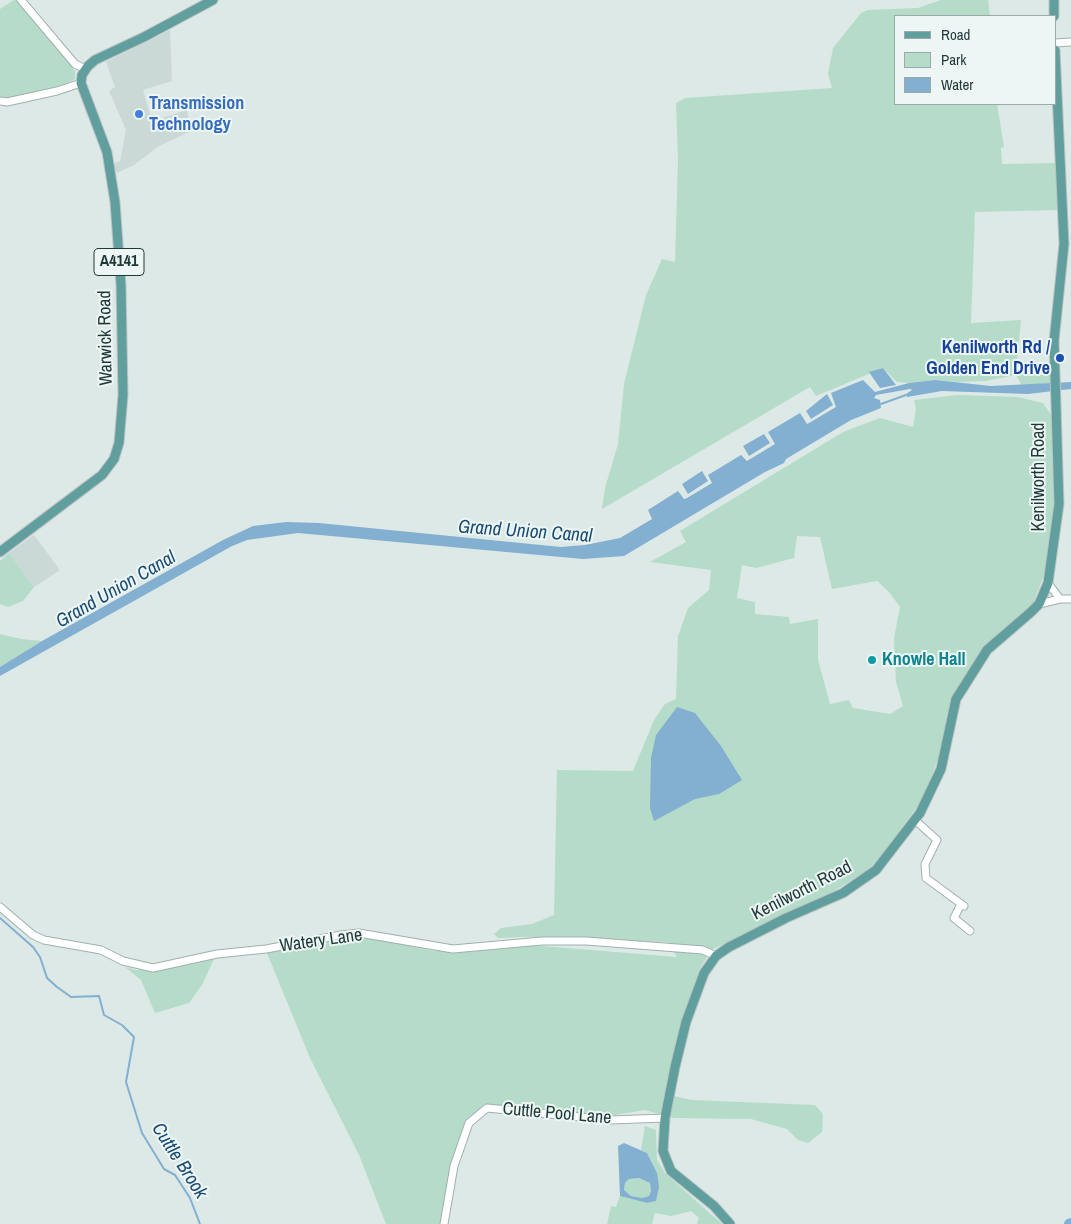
<!DOCTYPE html>
<style>
body{margin:0}
#map{position:relative;width:1071px;height:1224px;overflow:hidden;background:#dde9e7;font-family:"Archivo Narrow",sans-serif}
canvas{display:block}
.legend{position:absolute;left:894px;top:15px;width:162px;height:90px;box-sizing:border-box;background:#edf6f4;border:1px solid #9baaa9;margin:0;padding:6px 9px;list-style:none;font-size:15px;color:#1f3838}
.legend li{display:flex;align-items:center;gap:10px;height:25px}
.legend b{width:25px;border:1px solid #9baaa9}
</style>
<div id="map">
<canvas width="1071" height="1224"></canvas>
<ul class="legend">
<li><b style="height:6px;background:#619f9f"></b>Road</li>
<li><b style="height:14px;background:#b5dbc9"></b>Park</li>
<li><b style="height:14px;background:#83afd0"></b>Water</li>
</ul>
</div>
<script>
const context = document.querySelector('canvas').getContext('2d');
context.lineJoin = 'round';
function paint(path, color) { context.fillStyle = color; context.fill(path, 'evenodd'); }
const shape = rows => new Path2D(rows.map(r => 'M' + r).join(''));
function trace(path, color, width, dash) { context.strokeStyle = color; context.lineWidth = width; context.lineCap = dash ? 'butt' : 'round'; context.setLineDash(dash || []); context.stroke(path); }
function write(font, color, halo, rows, align = 'center') {
  context.font = font + ' "Archivo Narrow",sans-serif'; context.lineWidth = 4; context.setLineDash([]); context.textBaseline = 'middle'; context.strokeStyle = halo; context.fillStyle = color; for (const [text, x, y, turn = 0] of rows) {
    context.save(); context.translate(x, y); context.rotate((+turn || 0) * Math.PI / 180); context.textAlign = isNaN(turn) ? turn : align; if (halo) context.strokeText(text, 0, 0); context.fillText(text, 0, 0); context.restore();
  }
}
paint(shape([
 [170,30,172,81,143,90,152,121,187,110,191,131,159,146,134,165,117,173,113,164,120,161,126,130,109,91,115,87,106,62],
 [34,535,60,570,34,587,9,553]
]), '#cbd9d6');
paint(shape([
 [14,0,17,0,57,48,75,71,75,79,63,85,7,98,0,98,0,9],
 [941,0,988,0,990,16,895,16,895,104,997,104,1004,147,1001,148,1002,164,1059,163,1059,210,975,212,971,323,1021,320,1016,371,1035,375,1050,375,1050,383,1022,386,1016,375,985,381,958,382,935,380,909,383,897,382,883,368,816,396,810,387,602,509,605,488,618,444,624,384,646,295,662,259,675,262,678,161,676,103,685,98,832,88,828,74,833,48,861,13,868,10,918,8],
 [958,395,1018,397,1043,403,1052,416,1054,499,1048,564,1033,604,984,648,961,682,947,715,941,752,922,800,879,859,864,873,810,905,711,950,699,970,669,1070,665,1094,692,1100,815,1105,823,1114,822,1132,808,1143,798,1140,787,1129,751,1119,674,1118,645,1110,604,1117,484,1104,464,1126,451,1165,440,1224,386,1224,359,1155,310,1058,267,953,321,941,365,936,433,951,530,945,677,957,668,942,523,937,498,938,494,934,501,928,532,924,554,915,557,770,633,771,654,720,665,704,676,699,678,636,688,608,709,590,711,570,650,562,686,542,680,531,843,432,880,418,913,427,916,409,914,400],
 [797,536,820,537,832,589,877,581,889,592,900,607,894,638,896,682,903,706,890,714,853,708,849,700,830,704,818,660,818,619,790,624,789,617,755,614,755,602,737,598,742,565,756,568,794,558],
 [9,553,34,587,23,601,8,607,0,604,0,561],
 [0,634,21,639,42,641,0,667],
 [214,959,202,985,189,1003,155,1013,141,980,125,967,136,970,161,970],
 [645,1126,656,1130,657,1160,665,1173,722,1224,697,1224,699,1218,691,1211,671,1216,655,1213,652,1224,607,1224,611,1206,616,1207,620,1196,647,1203,656,1201,657,1173,647,1153,641,1150],
 [639,1178,650,1183,651,1191,649,1196,642,1198,631,1196,624,1190,625,1183,629,1179]
]), '#b5dbc9');
paint(shape([
 [883,368,896,385,880,388,869,372],
 [863,380,875,392,909,383,935,380,991,386,1071,382,1071,389,1028,394,942,391,907,397,906,394,912,390,910,389,876,395,874,398,880,400,881,408,851,420,786,459,784,463,765,472,624,556,583,559,298,533,247,540,232,546,0,676,0,667,42,641,223,540,253,526,286,522,319,523,561,547,585,545,620,538,652,519,648,510,678,491,684,499,687,498,712,483,708,475,741,455,747,461,775,444,768,432,800,413,807,424,809,423,836,407,831,393],
 [827,394,833,405,811,419,806,411],
 [764,434,770,443,749,456,743,446],
 [702,471,708,481,688,494,682,484],
 [677,707,695,713,721,746,742,780,719,794,695,799,654,821,650,808,651,758,656,735],
 [624,1143,647,1153,657,1173,659,1187,656,1201,647,1203,620,1196,618,1146],
 [639,1178,650,1183,651,1191,649,1196,642,1198,631,1196,624,1190,625,1183,629,1179]
]), '#83afd0');
trace(shape([
 [881,404,906,395],
 [0,918,33,947,40,957,47,978,57,987,71,997,99,996,104,1015,122,1025,134,1037,126,1082,142,1133,164,1169,175,1175,190,1198,200,1224]
]), '#83afd0', 2);
trace(shape([
 [1069,1224,1071,1223]
]), '#83afd0', 10);
const minor = shape([
 [21,0,75,64,85,69],
 [1055,43,1071,42],
 [0,101,7,102,57,91,81,83],
 [1048,583,1060,599,1071,599],
 [1039,604,1060,599],
 [915,820,937,840,925,864,926,878,964,906],
 [961,904,954,918,970,931],
 [0,907,33,935,44,940,101,950,123,961,153,968,217,954,266,949,341,935,359,933,453,949,542,941,586,941,703,950,716,956],
 [444,1224,454,1166,469,1123,487,1108,611,1120,665,1118]
]);
const major = shape([
 [1054,0,1054,16],
 [0,552,102,475,114,459,119,443,123,395,121,285,115,202,107,152,81,83,82,75,88,66,95,60,144,37,213,0],
 [730,1224,714,1206,671,1171,663,1151,665,1118,675,1067,686,1022,704,973,716,956,729,947,786,918,843,893,876,870,920,813,941,769,956,699,965,685,987,650,1031,612,1039,604,1048,583,1059,504,1054,341,1064,244,1055,50]
]);
trace(minor, '#a0b0af', 9);
trace(major, '#bcc3c3', 11);
trace(minor, '#fff', 7);
trace(major, '#619f9f', 9);
for (const [x, y, r, color] of [
 [139,114,5,"#3f7fe0"],
 [1060,358,5,"#1a4fb4"],
 [872,660,5,"#0f9aa8"]
]) { const dot = new Path2D(); dot.arc(x, y, r, 0, 2 * Math.PI); context.fillStyle = color; context.fill(dot); trace(dot, '#edf6f4', 2); }
for (const [x, y, w] of [
 [119,262,50]
]) { const box = new Path2D(); box.roundRect(x - w / 2, y - 13.5, w, 27, 4); context.fillStyle = '#edf6f4'; context.fill(box); trace(box, '#1f3838', 1); }
write('bold 16px', '#1f3838', null, [
 ["A4141",119,262]
]);
write('bold 18px', '#366cbe', '#edf6f4', [
 ["Transmission",149,104],
 ["Technology",149,125]
], 'left');
write('18px', '#1f3838', '#edf6f4', [
 ["Warwick Road",106,338,-91],
 ["Kenilworth Road",1039,477,-90],
 ["Kenilworth Road",802,891,-27],
 ["Watery Lane",321,941,-8],
 ["Cuttle Pool Lane",557,1114,5]
]);
write('bold 18px', '#164399', '#edf6f4', [
 ["Kenilworth Rd /",1050,348],
 ["Golden End Drive",1050,369]
], 'right');
write('bold 18px', '#0d838f', '#edf6f4', [
 ["Knowle Hall",882,660]
], 'left');
write('italic 19px', '#194c73', '#edf6f4', [
 ["Grand Union Canal",525,532,4],
 ["Grand Union Canal",116,590,-30],
 ["Cuttle Brook",179,1161,57]
]);
</script>
